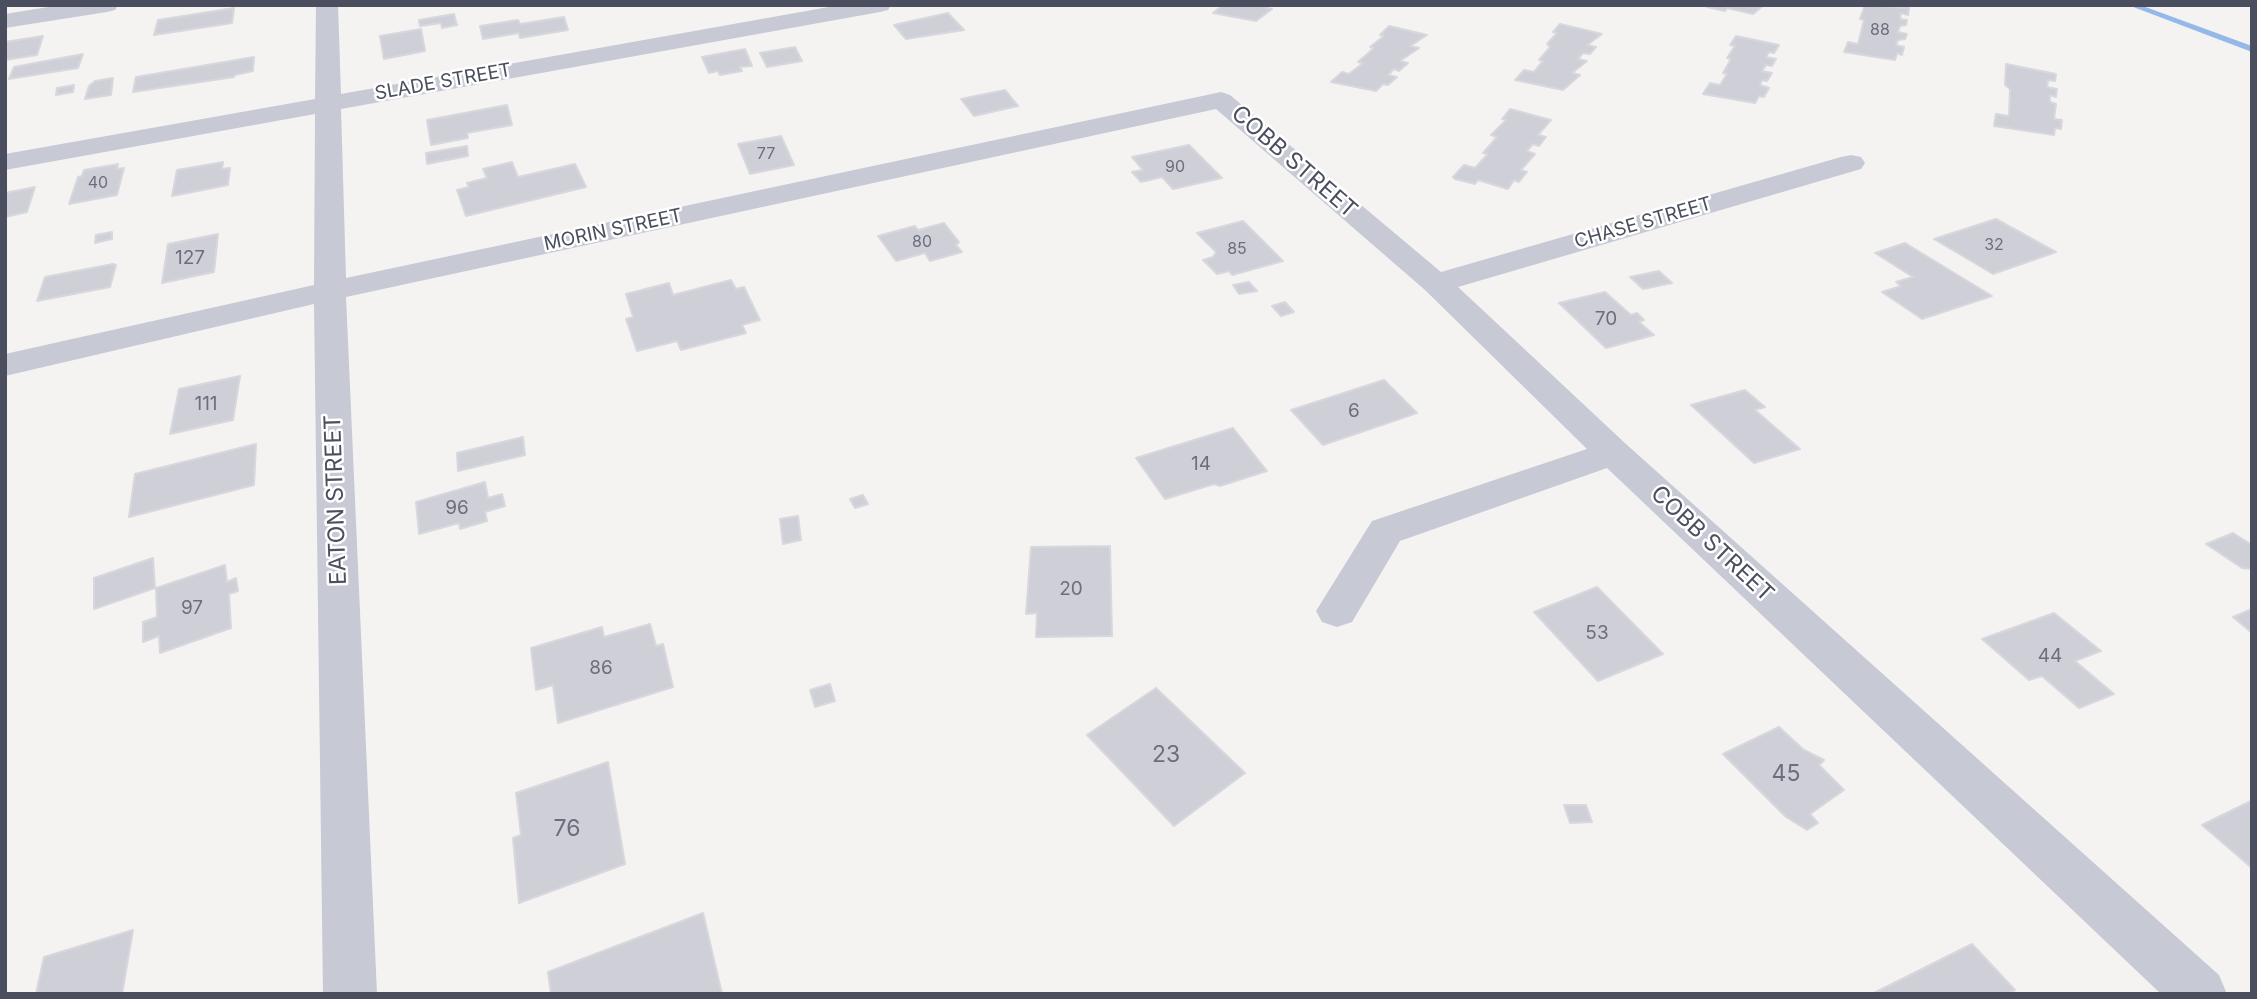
<!DOCTYPE html>
<style>
body{margin:0}
#map{position:relative;width:2257px;height:999px;overflow:hidden;background:#f4f3f2;font-family:Inter,sans-serif}
canvas{display:block}
.frame{position:absolute;inset:0;border:7px solid #4b4e5f;pointer-events:none}
</style>
<div id="map">
<canvas width="2257" height="999"></canvas>
<div class="frame"></div>
</div>
<script>
const context = document.querySelector('canvas').getContext('2d');
context.lineJoin = 'round';
const shape = rows => new Path2D(rows.map(r => 'M' + r).join(''));
function paint(path, color) { context.fillStyle = color; context.fill(path, 'evenodd'); }
function trace(path, color, width, dash) { context.strokeStyle = color; context.lineWidth = width; context.lineCap = dash ? 'butt' : 'round'; context.setLineDash(dash || []); context.stroke(path); }
function write(font, color, halo, rows, align = 'center') {
  context.font = font + ' Inter,sans-serif'; context.lineWidth = 5; context.setLineDash([]); context.textBaseline = 'middle'; context.strokeStyle = halo; context.fillStyle = color; for (const [text, x, y, turn = 0] of rows) {
    context.save(); context.translate(x, y); context.rotate((+turn || 0) * Math.PI / 180); context.textAlign = isNaN(turn) ? turn : align; if (halo) context.strokeText(text, 0, 0); context.fillText(text, 0, 0); context.restore();
  }
}
paint(shape([
 [2128,5,2140,5,2252,46,2252,52,2128,5]
]), '#94b8e8');
const building = shape([
 [1223,5,1270,5,1267,8,1272,9,1256,21,1213,13,1223,5],
 [1708,5,1764,5,1753,14,1727,8,1725,11,1707,7,1708,5],
 [1865,5,1909,8,1908,15,1901,13,1900,19,1907,20,1906,25,1900,26,1898,32,1907,34,1905,39,1898,40,1896,45,1904,47,1902,55,1897,53,1895,60,1844,52,1848,42,1858,44,1864,20,1860,19,1865,5],
 [234,8,232,23,154,35,158,20,234,8],
 [948,13,964,30,906,39,894,25,948,13],
 [454,14,457,25,442,28,441,23,420,26,419,20,454,14],
 [564,17,568,30,520,38,519,33,483,39,480,26,518,20,520,24,564,17],
 [1560,24,1602,34,1587,45,1596,47,1590,54,1583,53,1578,59,1587,61,1572,73,1580,75,1563,90,1515,80,1524,70,1534,72,1543,61,1539,60,1550,47,1547,44,1557,33,1553,32,1560,24],
 [1389,26,1427,35,1410,46,1419,48,1400,61,1408,63,1399,71,1394,69,1388,75,1397,77,1388,85,1383,84,1376,91,1331,82,1342,72,1349,74,1363,63,1358,62,1374,48,1370,47,1384,36,1380,35,1389,26],
 [421,29,425,51,384,59,380,36,421,29],
 [43,36,37,55,5,60,5,42,43,36],
 [1736,36,1779,45,1774,53,1769,52,1766,57,1776,59,1772,66,1766,65,1762,71,1772,73,1767,81,1762,80,1760,85,1769,88,1764,97,1759,96,1755,103,1703,94,1710,83,1720,85,1727,74,1723,73,1731,59,1727,58,1735,46,1730,45,1736,36],
 [795,47,802,61,767,67,760,53,795,47],
 [745,49,752,66,740,67,742,71,720,75,718,71,709,73,702,57,745,49],
 [83,54,78,68,9,79,14,67,83,54],
 [254,57,253,71,235,75,234,77,133,92,136,77,254,57],
 [2006,64,2056,74,2055,81,2048,80,2047,87,2057,89,2056,97,2050,95,2050,102,2056,104,2054,119,2062,120,2061,129,2055,128,2054,135,1994,126,1996,114,2009,116,2010,89,2005,85,2006,64],
 [113,78,111,95,85,99,89,86,95,81,113,78],
 [74,85,73,92,56,95,57,88,74,85],
 [1005,90,1018,106,974,116,961,99,1005,90],
 [507,105,512,125,467,133,468,138,431,145,427,120,507,105],
 [1510,109,1551,120,1538,135,1546,137,1539,146,1533,144,1527,151,1535,154,1521,170,1527,172,1519,182,1514,180,1508,189,1478,180,1475,184,1455,179,1453,177,1464,165,1475,168,1488,154,1483,153,1497,137,1491,135,1506,120,1502,119,1510,109],
 [781,136,794,165,750,174,738,144,781,136],
 [1189,145,1222,178,1173,189,1162,177,1141,182,1132,172,1143,170,1132,157,1189,145],
 [467,146,468,156,427,164,426,153,467,146],
 [223,162,222,169,230,168,228,185,172,196,177,170,223,162],
 [512,162,518,177,575,164,586,187,466,216,457,190,469,187,467,183,487,178,483,169,512,162],
 [118,164,117,169,124,168,117,195,69,204,78,177,82,176,84,170,118,164],
 [35,187,27,212,5,217,5,193,35,187],
 [1996,219,2056,252,1993,274,1934,239,1996,219],
 [1243,221,1283,261,1232,275,1229,271,1217,274,1203,260,1213,257,1216,252,1197,233,1243,221],
 [944,223,959,242,956,245,962,252,930,261,925,253,896,261,878,236,915,226,918,230,944,223],
 [112,232,112,239,95,243,96,235,112,232],
 [218,234,214,272,162,283,168,244,218,234],
 [1905,243,1992,296,1922,319,1882,292,1901,286,1896,282,1913,277,1875,253,1905,243],
 [113,264,116,265,110,287,37,301,45,277,113,264],
 [1659,271,1672,283,1643,289,1630,277,1659,271],
 [731,280,736,289,744,287,760,320,742,325,746,333,681,350,677,341,637,351,626,319,633,317,626,294,669,283,673,295,731,280],
 [1249,282,1257,291,1239,294,1233,285,1249,282],
 [1605,292,1631,315,1637,313,1644,320,1639,322,1654,335,1606,348,1559,303,1605,292],
 [1285,302,1294,312,1281,316,1272,306,1285,302],
 [240,376,233,420,170,434,179,389,240,376],
 [1384,380,1417,413,1323,445,1291,410,1384,380],
 [1745,390,1765,407,1755,410,1800,449,1754,463,1691,405,1745,390],
 [1233,428,1267,471,1220,486,1214,484,1165,499,1136,458,1233,428],
 [523,437,525,455,458,471,457,453,523,437],
 [256,444,254,485,129,517,135,474,256,444],
 [485,482,488,498,502,494,505,506,485,512,487,521,460,529,459,523,419,534,416,502,485,482],
 [863,495,868,504,855,508,850,499,863,495],
 [798,516,801,540,783,544,780,519,798,516],
 [2233,533,2252,545,2252,569,2242,568,2206,544,2233,533],
 [1110,546,1112,636,1036,637,1037,613,1026,614,1031,547,1110,546],
 [153,558,155,588,94,609,94,578,153,558],
 [225,565,227,582,236,578,238,591,229,594,231,628,160,653,159,636,143,642,143,622,157,617,156,588,225,565],
 [1597,587,1663,654,1598,681,1534,612,1597,587],
 [2252,609,2252,633,2233,617,2252,609],
 [2054,613,2101,651,2075,661,2114,694,2079,708,2042,676,2029,680,1982,639,2054,613],
 [650,624,656,646,663,644,673,687,558,723,553,685,536,690,531,648,602,627,604,637,650,624],
 [830,684,835,701,815,707,810,690,830,684],
 [1156,688,1245,773,1174,826,1087,735,1156,688],
 [1779,727,1804,750,1824,760,1819,765,1844,790,1810,814,1818,823,1807,830,1786,817,1723,754,1779,727],
 [608,762,625,864,519,903,513,838,521,835,516,793,608,762],
 [2251,801,2252,801,2252,868,2202,825,2251,801],
 [1564,805,1586,805,1592,822,1570,823,1564,805],
 [703,913,722,994,551,994,548,972,703,913],
 [133,930,122,994,36,994,44,957,133,930],
 [1972,944,2015,990,2007,994,1874,993,1972,944]
]);
paint(building, '#cfd0d7');
trace(building, '#d7d7dd', 2);
paint(shape([
 [61,5,118,5,115,10,107,12,5,28,5,14,61,5],
 [316,5,338,5,341,94,840,5,891,5,888,10,880,12,341,109,346,278,1221,92,1230,95,1441,272,1841,157,1851,155,1861,157,1865,163,1861,169,1458,287,1626,444,2219,975,2227,994,2161,994,1607,468,1400,541,1352,622,1337,627,1322,622,1316,611,1372,521,1587,449,1425,290,1216,109,346,297,377,994,323,994,314,304,5,376,5,354,314,285,315,114,5,170,5,154,315,99,316,5]
]), '#c7c9d5');
write('16px', '#6c6e7d', null, [
 ["88",1880,30],
 ["77",766,154],
 ["90",1175,167],
 ["40",98,183],
 ["80",922,242],
 ["32",1994,245],
 ["85",1237,249]
]);
write('19px', '#4b4e5f', '#fff', [
 ["SLADE STREET",443,82,-10],
 ["CHASE STREET",1643,223,-16],
 ["MORIN STREET",613,230,-12]
]);
write('19px', '#6c6e7d', null, [
 ["127",190,258],
 ["70",1606,319],
 ["111",206,404],
 ["6",1354,411],
 ["14",1201,464],
 ["96",457,508],
 ["20",1071,589],
 ["97",192,608],
 ["53",1597,633],
 ["44",2050,656],
 ["86",601,668]
]);
write('23px', '#4b4e5f', '#fff', [
 ["COBB STREET",1294,162,41],
 ["EATON STREET",336,500,-92],
 ["COBB STREET",1712,544,43]
]);
write('23px', '#6c6e7d', null, [
 ["23",1166,755],
 ["45",1786,774],
 ["76",567,829]
]);
</script>
